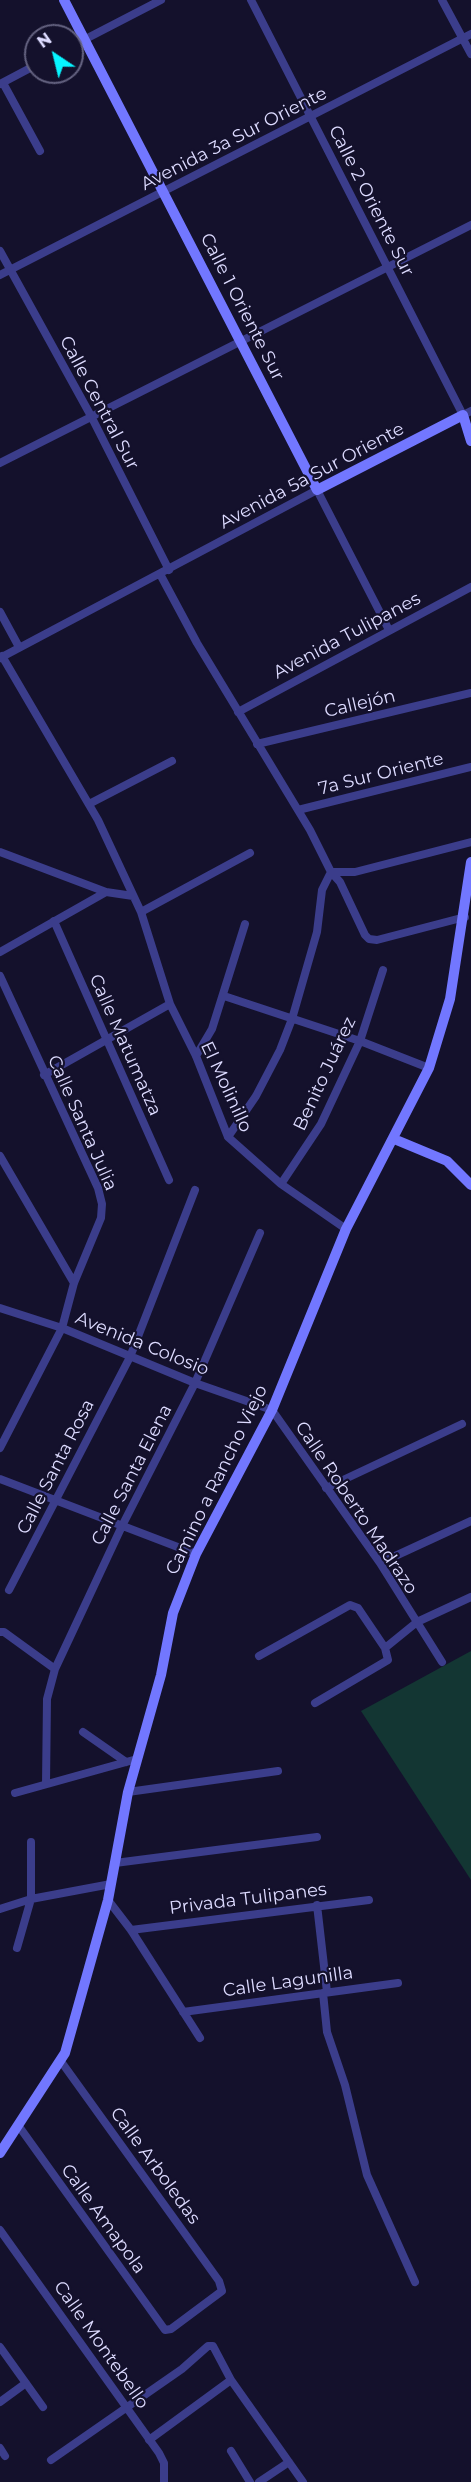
<!DOCTYPE html>
<meta charset="utf-8">
<style>
body{margin:0}
#map{position:relative;width:471px;height:2482px;overflow:hidden;background:#14112c;font-family:Montserrat,sans-serif}
canvas{display:block}
.north{position:absolute;left:24px;top:24px;width:60px;height:60px;box-sizing:border-box;background:#14112c;border:2px solid #646280;border-radius:50%;rotate:325deg;font-size:16px;font-weight:700;line-height:24px;text-align:center;color:#dddbff}
.north::after{content:'';display:block;margin:auto;width:21px;height:27px;background:#07f5ff;clip-path:polygon(50% 0,100% 100%,50% 72%,0 100%)}
</style>
<div id="map">
<canvas width="471" height="2482"></canvas>
<div class="north">N</div>
</div>
<script>
const context = document.querySelector('canvas').getContext('2d');
context.lineJoin = 'round';
function paint(path, color) { context.fillStyle = color; context.fill(path, 'evenodd'); }
const shape = rows => new Path2D(rows.map(r => 'M' + r).join(''));
function trace(path, color, width, dash) { context.strokeStyle = color; context.lineWidth = width; context.lineCap = dash ? 'butt' : 'round'; context.setLineDash(dash || []); context.stroke(path); }
function write(font, color, halo, rows, align = 'center') {
  context.font = font + ' Montserrat,sans-serif'; context.lineWidth = 4.5; context.setLineDash([]); context.textBaseline = 'middle'; context.strokeStyle = halo; context.fillStyle = color; for (const [text, x, y, turn = 0] of rows) {
    context.save(); context.translate(x, y); context.rotate((+turn || 0) * Math.PI / 180); context.textAlign = isNaN(turn) ? turn : align; if (halo) context.strokeText(text, 0, 0); context.fillText(text, 0, 0); context.restore();
  }
}
paint(shape([
 [471,1651,471,1880,361,1711]
]), '#133633');
trace(shape([
 [251,0,463,415,471,411],
 [442,0,471,54],
 [72,46,161,0],
 [3,83,40,151],
 [0,84,36,65],
 [0,251,91,416,169,570],
 [0,275,471,34],
 [0,463,471,225],
 [160,574,197,643,310,830,331,872,340,882,365,935,369,939,377,940,465,917],
 [0,612,19,647],
 [2,656,98,820,141,912,170,1004,196,1056,228,1137,281,1184,346,1229],
 [0,658,317,490,389,630],
 [238,712,471,587],
 [257,744,471,693],
 [89,804,172,761],
 [298,810,471,767],
 [0,852,106,892],
 [331,872,355,872,471,842],
 [141,912,250,853],
 [54,921,169,1180],
 [0,952,106,892,133,896],
 [0,976,98,1188,102,1204,101,1218,74,1283,62,1328,0,1448],
 [224,996,360,1041,429,1068],
 [196,1056,212,1029,245,924],
 [44,1075,170,1004],
 [228,1137,256,1096,280,1050,292,1019,317,932,322,890,331,872],
 [0,1156,74,1283],
 [281,1184,321,1124,360,1041,383,970],
 [0,1308,62,1328,195,1383,272,1410,380,1563,442,1662],
 [0,1479,196,1554],
 [326,1488,462,1424],
 [380,1563,471,1521],
 [9,1590,130,1357,195,1190],
 [0,1632,4,1632,55,1669],
 [385,1648,417,1622,471,1597],
 [259,1656,350,1605,358,1608,385,1648,388,1660,315,1703],
 [83,1732,126,1762],
 [46,1784,47,1699,55,1669,122,1526,195,1383,260,1233],
 [128,1792,278,1771],
 [15,1793,137,1759],
 [115,1863,317,1837],
 [108,1900,131,1930,200,2038],
 [317,1905,327,1992],
 [0,1909,31,1899,111,1884],
 [131,1930,369,1900],
 [17,1948,31,1899,31,1842],
 [323,1993,327,2032,345,2085,367,2175,415,2282],
 [183,2012,398,1983],
 [18,2125,165,2330,171,2329,222,2291,219,2281,60,2060],
 [0,2230,159,2453,164,2463,164,2482],
 [0,2347,43,2407],
 [0,2402,26,2383],
 [149,2440,231,2380],
 [0,2448,5,2456],
 [231,2451,250,2482],
 [51,2460,182,2369,208,2346,213,2346,231,2380,303,2482],
 [259,2482,289,2462]
]), '#3b3d8b', 8);
trace(shape([
 [64,0,317,490,463,415,471,441],
 [394,1139,447,1161,471,1185],
 [0,2153,65,2053,108,1900,128,1792,161,1675,173,1613,196,1554,272,1410,346,1229,429,1068,450,999,471,862]
]), '#7277ff', 10);
write('18px', '#dddbff', '#14112c', [
 ["Avenida 3a Sur Oriente",234,139,-27],
 ["Calle 2 Oriente Sur",371,201,63],
 ["Calle 1 Oriente Sur",242,307,63],
 ["Calle Central Sur",99,403,62],
 ["Avenida 5a Sur Oriente",312,476,-28],
 ["Avenida Tulipanes",347,636,-28],
 ["Callejón",360,704,-13],
 ["7a Sur Oriente",381,774,-14],
 ["Calle Matumatza",125,1045,66],
 ["Benito Juárez",325,1074,-65],
 ["El Molinillo",226,1087,65],
 ["Calle Santa Julia",82,1123,66],
 ["Avenida Colosio",142,1344,22],
 ["Calle Santa Rosa",56,1467,-63],
 ["Calle Santa Elena",132,1475,-63],
 ["Camino a Rancho Viejo",217,1480,-64],
 ["Calle Roberto Madrazo",356,1508,56],
 ["Privada Tulipanes",248,1899,-7],
 ["Calle Lagunilla",288,1982,-8],
 ["Calle Arboledas",155,2166,54],
 ["Calle Amapola",103,2219,54],
 ["Calle Montebello",101,2345,55]
]);
</script>
